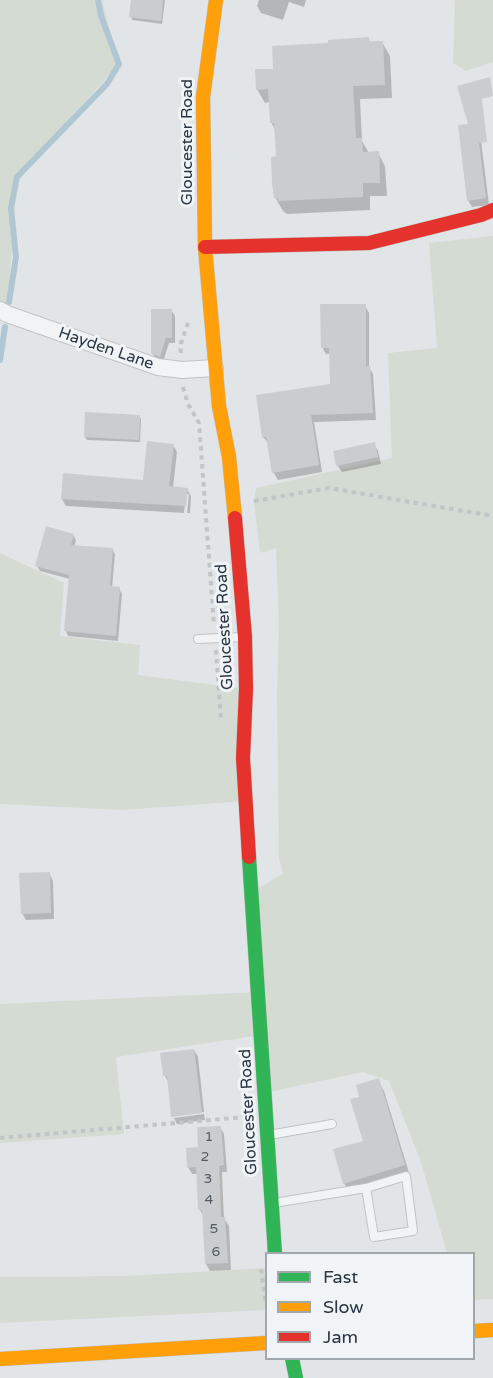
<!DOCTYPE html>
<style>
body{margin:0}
#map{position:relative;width:493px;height:1378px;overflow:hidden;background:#e2e5e7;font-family:"Varela Round",sans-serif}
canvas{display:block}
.legend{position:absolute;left:265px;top:1252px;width:210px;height:108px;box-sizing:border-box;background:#f0f4f7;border:2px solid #a0a8ae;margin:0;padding:8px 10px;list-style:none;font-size:18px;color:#293541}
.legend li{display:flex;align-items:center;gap:12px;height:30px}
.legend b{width:30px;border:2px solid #a0a8ae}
</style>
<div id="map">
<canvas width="493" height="1378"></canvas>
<ul class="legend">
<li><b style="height:8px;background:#30b455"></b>Fast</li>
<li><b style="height:8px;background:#ff9f0a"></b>Slow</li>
<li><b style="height:8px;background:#e5322d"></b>Jam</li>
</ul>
</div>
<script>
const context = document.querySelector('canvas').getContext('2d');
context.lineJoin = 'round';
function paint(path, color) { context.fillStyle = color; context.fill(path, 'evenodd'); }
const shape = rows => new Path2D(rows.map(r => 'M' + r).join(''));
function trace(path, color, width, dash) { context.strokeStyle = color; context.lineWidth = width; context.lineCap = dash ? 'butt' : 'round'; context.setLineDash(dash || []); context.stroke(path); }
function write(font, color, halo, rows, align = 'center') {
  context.font = font + ' "Varela Round",sans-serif'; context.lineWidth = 6; context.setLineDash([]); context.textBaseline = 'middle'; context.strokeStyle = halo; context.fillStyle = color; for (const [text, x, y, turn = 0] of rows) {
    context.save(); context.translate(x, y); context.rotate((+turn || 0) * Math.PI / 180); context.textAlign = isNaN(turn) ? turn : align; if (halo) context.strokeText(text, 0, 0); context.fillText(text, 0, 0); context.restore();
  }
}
paint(shape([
 [0,0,102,0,119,64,17,177,7,314,0,309],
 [455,0,493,0,493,62,466,71,453,63],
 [493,236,493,1299,474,1300,474,1254,447,1253,421,1162,389,1081,363,1072,264,1093,261,1035,116,1057,124,1134,0,1143,0,1004,258,992,251,892,283,874,279,858,277,694,279,624,276,548,260,553,254,502,256,488,392,458,388,353,437,348,429,243],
 [0,553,64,583,60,636,140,645,138,675,246,689,246,801,122,810,0,804],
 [266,1268,266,1310,0,1323,0,1277,126,1276]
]), '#d4dbd2');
paint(shape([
 [133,0,165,0,162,24,132,20,131,16],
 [259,0,306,0,304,7,289,2,283,20,261,13,257,6],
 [368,39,371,43,382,42,390,56,392,98,360,99,362,141,369,153,378,153,385,166,387,196,370,196,370,210,287,214,283,211,275,197,277,158,276,131,271,122,270,102,265,103,257,89,274,70,329,45],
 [480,132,489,205,472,207,468,200],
 [365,306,369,313,369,367,373,374,376,420,314,422,322,472,278,480,274,473,269,444,263,437,331,385,330,354,326,354,322,347],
 [171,310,175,316,175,343,169,343,163,362,156,359,152,353],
 [139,416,141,419,140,442,87,440,85,437],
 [374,444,378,451,381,464,342,472,337,465],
 [173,445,177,452,173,488,187,489,191,496,190,513,187,513,189,494,186,494,184,513,66,506,62,499,145,481],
 [73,535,76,540,74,547,112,549,115,554,112,588,119,589,122,594,118,641,68,636,66,631,70,579,40,571,37,566],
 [49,873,53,881,54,919,26,920,22,913],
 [194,1050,198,1057,204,1112,174,1115,174,1118,169,1083,165,1076],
 [378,1080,384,1091,410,1176,351,1194,344,1183,364,1142,361,1098],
 [204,1114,205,1120,177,1124,174,1118],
 [220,1127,224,1134,227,1172,222,1172,223,1197,224,1218,229,1226,231,1270,210,1271,206,1264,203,1216,200,1210,198,1174,192,1174,188,1167,199,1148]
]), '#0003');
trace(shape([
 [9,302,16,257,11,208,17,177,107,84,119,64,101,16,98,0],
 [0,360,5,327]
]), '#b0c6d2', 6);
paint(shape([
 [131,0,163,0,161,21,129,17],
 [369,37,369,41,383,41,385,85,353,86,356,138,362,138,363,152,379,151,380,183,363,183,363,197,278,201,278,198,274,198,272,183,271,157,276,156,274,123,270,123,268,89,256,90,255,69,273,69,272,46,328,43,328,40],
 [490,77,493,96,482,99,487,142,479,143,486,198,467,201,458,125,468,124,457,86],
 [320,304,366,304,366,366,370,366,373,413,311,415,319,465,272,473,266,437,262,438,256,395,330,384,329,348,321,348],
 [151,309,172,309,172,338,166,338,160,357,151,353],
 [85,412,140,415,139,440,84,437],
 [147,441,174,444,169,486,188,488,186,506,61,499,63,473,143,480],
 [375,442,378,457,336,466,333,451],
 [46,526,74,534,71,545,113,548,110,586,120,587,116,636,64,631,69,575,35,566],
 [50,872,51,913,21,914,19,873],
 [194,1049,202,1113,171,1117,167,1076,163,1076,160,1053],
 [379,1078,405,1165,343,1184,333,1149,363,1141,350,1099,359,1097,356,1085],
 [221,1126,224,1165,219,1166,220,1189,221,1217,225,1217,228,1263,205,1264,202,1210,198,1210,196,1167,187,1168,186,1148,198,1147,197,1127]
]), '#cacdcf');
const lane = shape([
 [198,639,243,637],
 [269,1135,332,1124],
 [274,1203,366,1188,406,1176,413,1231,374,1237,366,1188]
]);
const street = shape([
 [0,310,7,314,158,367,182,370,215,368]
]);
const fast = shape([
 [249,857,275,1254],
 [292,1358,296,1378]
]);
const slow = shape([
 [216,0,203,97,205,247,219,406,229,457,235,518],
 [474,1331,493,1330],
 [0,1359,266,1343]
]);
const jam = shape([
 [205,247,369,243,481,215,493,210],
 [235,518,245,637,246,689,243,758,249,857]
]);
trace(lane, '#c0c3c5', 10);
trace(street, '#c0c3c5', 18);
trace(fast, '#c0c3c5', 15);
trace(slow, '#c0c3c5', 15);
trace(jam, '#c0c3c5', 15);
trace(shape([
 [181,353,180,346,189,320],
 [183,387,188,404,199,423,214,625],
 [254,501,329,488,493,516],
 [216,650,221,720],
 [0,1138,246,1117],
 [261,1269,266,1304]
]), '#c1c5c7', 4, [4.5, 4.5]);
trace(lane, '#f1f3f4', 8);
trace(street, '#f1f3f4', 16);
trace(fast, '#30b455', 14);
trace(slow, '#ff9f0a', 14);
trace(jam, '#e5322d', 14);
write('14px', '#525c65', null, [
 ["1",209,1137],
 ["2",205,1157],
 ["3",208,1179],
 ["4",209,1200],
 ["5",214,1229],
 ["6",216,1252]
]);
write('16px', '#293541', '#f0f4f7', [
 ["Gloucester Road",188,142,-90],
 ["Hayden Lane",106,349,19],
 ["Gloucester Road",225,627,-93],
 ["Gloucester Road",249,1112,-93]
]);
</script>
